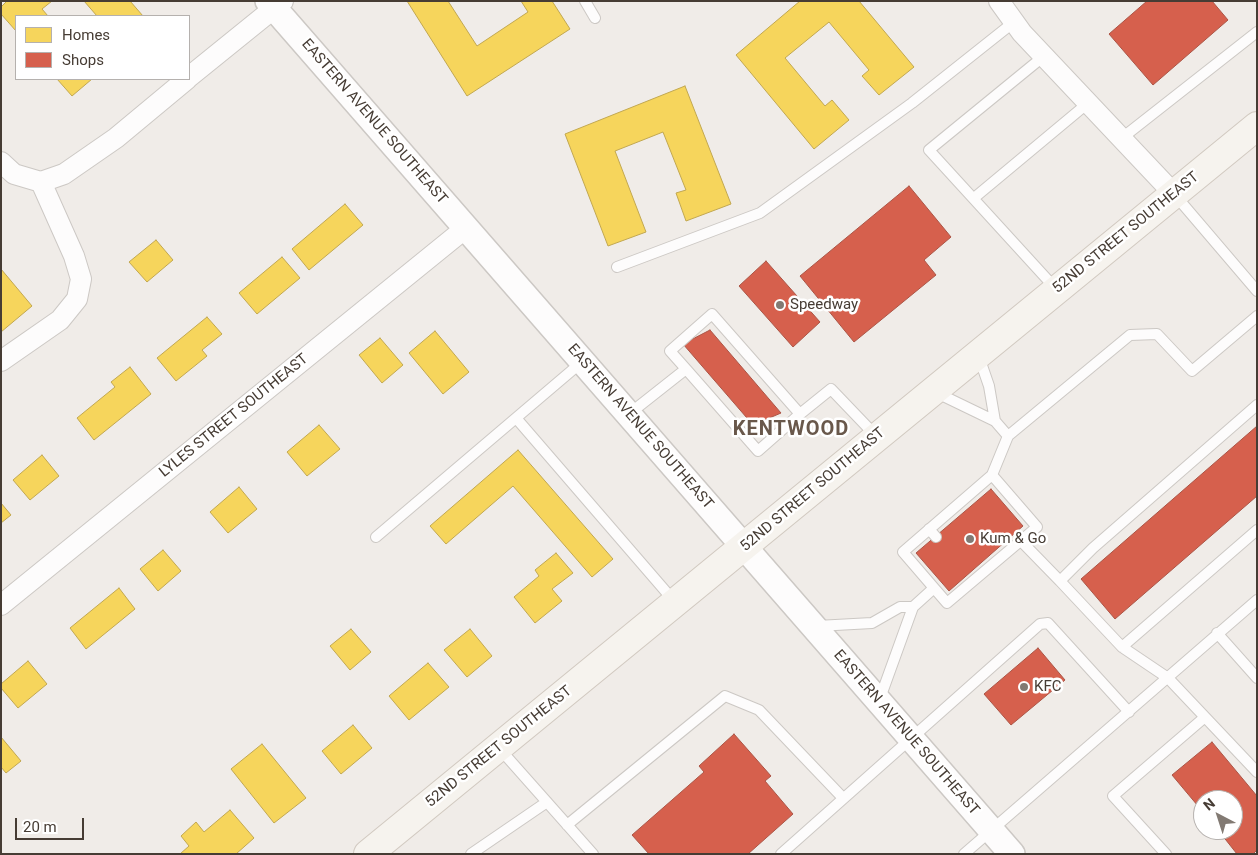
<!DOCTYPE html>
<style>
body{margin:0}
#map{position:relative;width:1258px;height:855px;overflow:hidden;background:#f0ece8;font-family:Roboto,sans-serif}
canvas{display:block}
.frame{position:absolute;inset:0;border:2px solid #463c34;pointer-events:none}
.legend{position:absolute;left:15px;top:15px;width:175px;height:65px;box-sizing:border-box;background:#fff;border:1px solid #b5b1ae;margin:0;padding:6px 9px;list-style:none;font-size:15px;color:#463c34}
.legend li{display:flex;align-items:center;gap:10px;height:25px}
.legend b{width:25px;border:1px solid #b5b1ae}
.north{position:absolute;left:1193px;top:790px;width:50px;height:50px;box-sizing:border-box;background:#fff;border:1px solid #b5b1ae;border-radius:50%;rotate:320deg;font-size:14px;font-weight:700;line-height:20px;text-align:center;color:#463c34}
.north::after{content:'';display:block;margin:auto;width:18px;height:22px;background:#827a73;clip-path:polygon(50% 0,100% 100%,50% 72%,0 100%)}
.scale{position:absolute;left:15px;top:818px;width:69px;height:22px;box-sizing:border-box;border:2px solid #463c34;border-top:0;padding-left:6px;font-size:15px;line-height:18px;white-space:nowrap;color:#463c34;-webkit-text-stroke:4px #fff;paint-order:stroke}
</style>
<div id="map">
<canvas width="1258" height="855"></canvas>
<div class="frame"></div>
<ul class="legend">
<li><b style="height:14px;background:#f6d55c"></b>Homes</li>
<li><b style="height:14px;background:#d6604d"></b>Shops</li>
</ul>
<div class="north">N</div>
<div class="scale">20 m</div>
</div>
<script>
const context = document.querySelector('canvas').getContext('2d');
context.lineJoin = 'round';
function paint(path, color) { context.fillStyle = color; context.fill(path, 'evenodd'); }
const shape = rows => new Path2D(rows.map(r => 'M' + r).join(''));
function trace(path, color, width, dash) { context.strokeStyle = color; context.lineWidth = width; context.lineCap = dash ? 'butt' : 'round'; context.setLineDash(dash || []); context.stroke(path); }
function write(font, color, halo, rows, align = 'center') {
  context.font = font + ' Roboto,sans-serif'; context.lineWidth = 5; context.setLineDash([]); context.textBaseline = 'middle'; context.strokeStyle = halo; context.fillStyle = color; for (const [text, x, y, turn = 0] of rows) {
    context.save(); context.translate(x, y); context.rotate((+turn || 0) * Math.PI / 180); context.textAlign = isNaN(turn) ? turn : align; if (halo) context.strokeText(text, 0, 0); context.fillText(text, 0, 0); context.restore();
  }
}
const homes = shape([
 [7,1,52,1,42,9,48,16,16,16,16,31,1,14,1,7,7,1],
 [84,1,130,1,143,16,97,16,84,1],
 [407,1,448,1,477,46,528,12,521,1,552,1,570,29,467,96,407,1],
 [800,1,859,1,914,67,879,95,862,76,869,70,829,22,785,58,825,106,832,100,849,120,814,149,736,55,800,1],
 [57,79,92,79,72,96,57,79],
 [685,86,731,204,686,221,676,193,686,190,663,132,615,151,646,232,608,246,565,134,685,86],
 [345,204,363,225,309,270,292,249,345,204],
 [156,240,173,260,147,282,129,262,156,240],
 [282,257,300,278,257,314,239,293,282,257],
 [1,269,32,306,1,332,1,269],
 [207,317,222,334,202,350,207,356,176,381,157,358,207,317],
 [435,331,469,372,443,394,409,353,435,331],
 [380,338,403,365,382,383,359,355,380,338],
 [130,367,151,394,94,440,77,418,115,387,111,382,130,367],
 [319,425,340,449,307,476,287,452,319,425],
 [518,450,613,559,592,577,513,486,446,544,430,526,518,450],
 [42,455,59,476,30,500,13,480,42,455],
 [239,487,257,509,228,533,210,512,239,487],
 [1,503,11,515,1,523,1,503],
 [163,550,181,571,158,591,140,569,163,550],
 [556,553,573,573,552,589,562,601,535,623,514,597,539,576,535,570,556,553],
 [119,588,135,609,86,649,70,628,119,588],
 [351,629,371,652,350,670,330,646,351,629],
 [470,629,492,656,467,677,444,650,470,629],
 [28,661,47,684,18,708,1,688,1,684,28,661],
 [428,663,449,687,409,720,389,696,428,663],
 [353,725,372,748,341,774,322,751,353,725],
 [1,737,21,761,6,773,1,767,1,737],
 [262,744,306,798,274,823,231,769,262,744],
 [230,810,254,838,236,854,180,854,189,846,181,836,196,822,204,832,230,810]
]);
paint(homes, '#f6d55c');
trace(homes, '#c1a750', 1);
const shops = shape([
 [1147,1,1212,1,1228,20,1153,85,1109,34,1147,1],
 [909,186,951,237,924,260,936,275,854,342,800,276,909,186],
 [766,261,820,322,793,347,739,286,766,261],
 [710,330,781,413,753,425,683,344,710,330],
 [1257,426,1257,496,1115,619,1081,579,1257,426],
 [991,489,1023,526,949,591,916,553,991,489],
 [1038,648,1065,680,1011,725,984,694,1038,648],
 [734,734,771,776,765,781,793,814,748,854,649,854,632,835,704,772,699,766,734,734],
 [1212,742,1257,796,1257,850,1253,854,1237,854,1218,830,1233,830,1233,800,1203,800,1203,812,1172,775,1212,742]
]);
paint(shops, '#d6604d');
trace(shops, '#ab5546', 1);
const service = shape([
 [585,1,595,18],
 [1044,56,929,150,1056,289],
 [1122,138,1257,32],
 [1175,195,1257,291],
 [974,198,1088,103],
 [617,267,760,213,912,103,1014,22],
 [979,357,989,386,995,421],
 [686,369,758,451,800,414],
 [935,392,995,421,1008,436,992,475],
 [629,414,686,369,670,351,712,314,800,414,831,389,876,436],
 [516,418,674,601],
 [1008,436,1130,335,1157,334,1192,371,1257,316],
 [929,529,936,537],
 [1257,530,1122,647,1168,678,1257,772],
 [376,537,583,361],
 [1021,541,1060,581],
 [913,607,934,588,903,552,992,475,1037,527,947,603,934,588],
 [817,626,872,623,900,607,913,607,879,701],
 [1217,633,1257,678],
 [1122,647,1060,581,1093,548,1257,405],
 [499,748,593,854],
 [567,825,725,696,759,710,843,798],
 [471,854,547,802],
 [781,854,1040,624,1048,623,1129,712],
 [964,854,1257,600],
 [1166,854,1113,796,1205,717]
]);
const minor = shape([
 [999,1,1022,33,1174,194],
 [189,77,283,1],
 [1,162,14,174,41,182,64,174,116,138,187,79],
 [1,361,60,320,77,299,81,279,74,256,41,182],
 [1,605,467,227]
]);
const tertiary = shape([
 [268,1,1012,854]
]);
const secondary = shape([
 [368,854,1257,126]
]);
trace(service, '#ccc8c4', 12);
trace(minor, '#ccc8c4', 22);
trace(tertiary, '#ccc8c4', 28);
trace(secondary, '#d1c9c0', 30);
trace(service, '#fdfcfc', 10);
trace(minor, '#fdfcfc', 20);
trace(tertiary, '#fdfcfc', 25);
trace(secondary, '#f6f3ee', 28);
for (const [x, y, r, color] of [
 [780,305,5,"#827a73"],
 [970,539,5,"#827a73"],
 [1024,687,5,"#827a73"]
]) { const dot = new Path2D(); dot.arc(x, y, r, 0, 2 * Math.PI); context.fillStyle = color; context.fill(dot); trace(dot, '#fff', 2); }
write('15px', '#463c34', '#fff', [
 ["EASTERN AVENUE SOUTHEAST",374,122,49],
 ["52ND STREET SOUTHEAST",1126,233,-39],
 ["LYLES STREET SOUTHEAST",234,416,-39],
 ["EASTERN AVENUE SOUTHEAST",640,427,49],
 ["52ND STREET SOUTHEAST",813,490,-40],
 ["EASTERN AVENUE SOUTHEAST",906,733,49],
 ["52ND STREET SOUTHEAST",499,747,-39]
]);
write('15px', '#463c34', '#fff', [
 ["Speedway",790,305],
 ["Kum & Go",980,539],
 ["KFC",1034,687]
], 'left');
context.letterSpacing = '1px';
write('bold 20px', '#69584b', '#fff', [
 ["KENTWOOD",791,430]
]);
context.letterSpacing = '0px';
</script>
